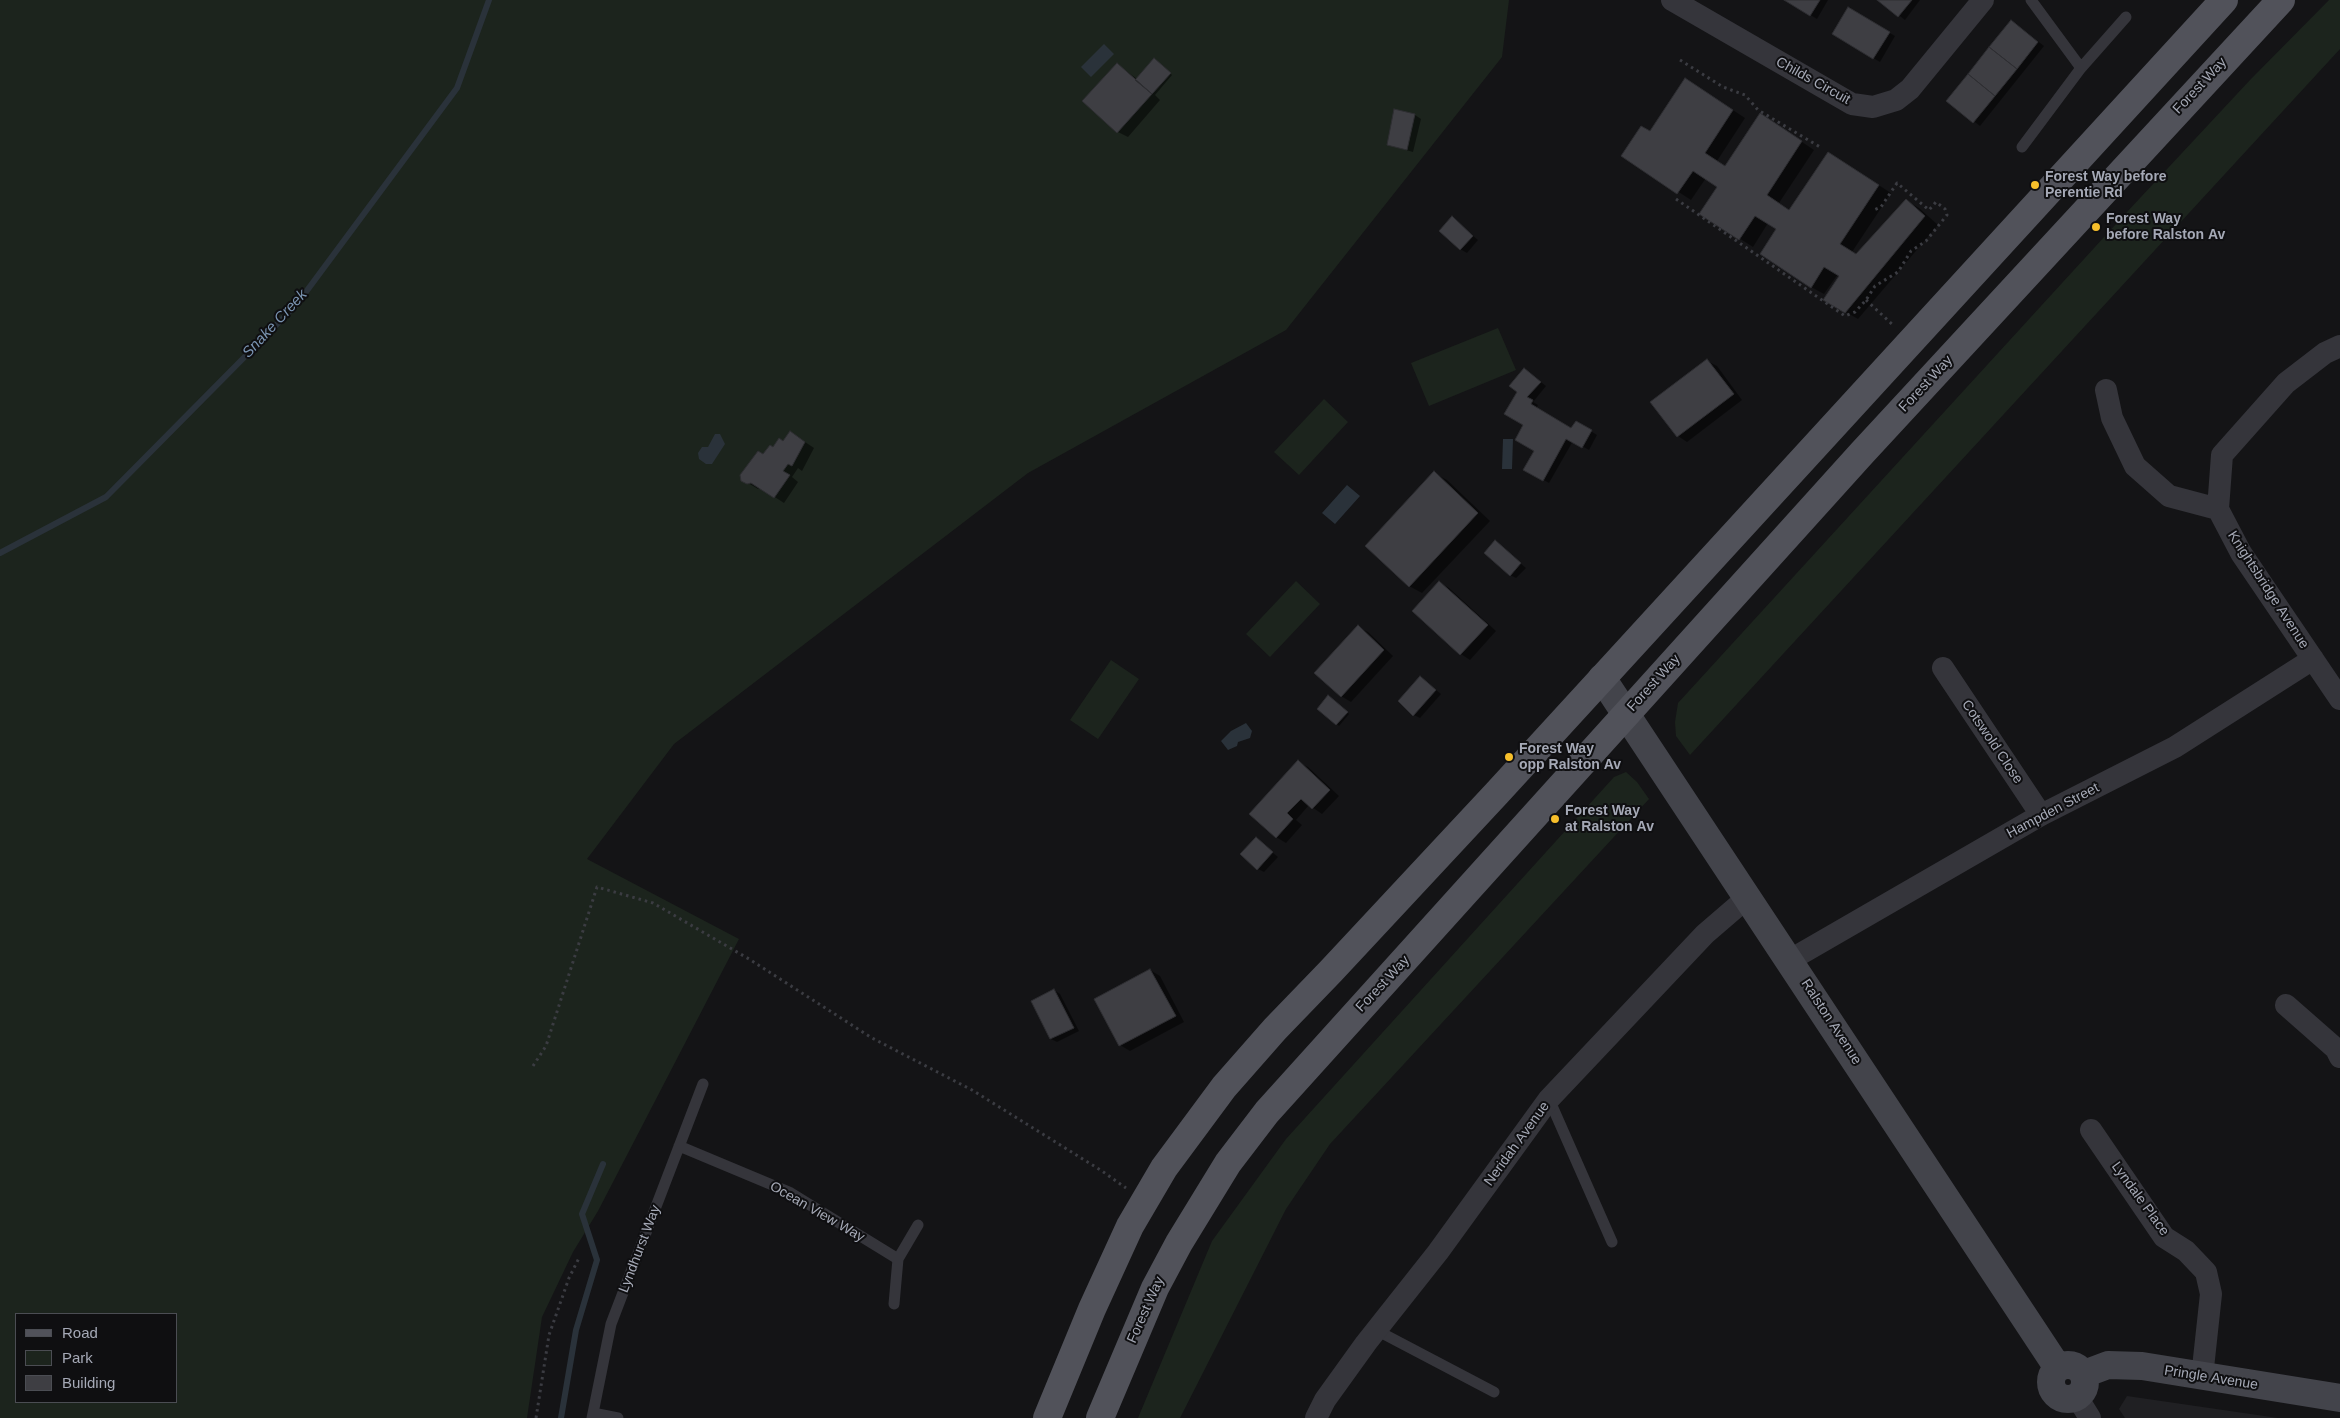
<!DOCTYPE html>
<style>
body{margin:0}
#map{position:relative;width:2340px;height:1418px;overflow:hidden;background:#141416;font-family:Arial,sans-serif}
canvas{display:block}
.legend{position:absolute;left:15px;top:1313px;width:162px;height:90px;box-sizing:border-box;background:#0f0f11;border:1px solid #4b4d53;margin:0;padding:6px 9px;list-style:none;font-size:15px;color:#a5a9b6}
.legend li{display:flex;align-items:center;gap:10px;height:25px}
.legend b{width:25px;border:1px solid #4b4d53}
</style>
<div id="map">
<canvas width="2340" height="1418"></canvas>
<ul class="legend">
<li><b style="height:6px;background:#51525a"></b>Road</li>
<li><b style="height:14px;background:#1c241d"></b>Park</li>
<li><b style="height:14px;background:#3e3e43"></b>Building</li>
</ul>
</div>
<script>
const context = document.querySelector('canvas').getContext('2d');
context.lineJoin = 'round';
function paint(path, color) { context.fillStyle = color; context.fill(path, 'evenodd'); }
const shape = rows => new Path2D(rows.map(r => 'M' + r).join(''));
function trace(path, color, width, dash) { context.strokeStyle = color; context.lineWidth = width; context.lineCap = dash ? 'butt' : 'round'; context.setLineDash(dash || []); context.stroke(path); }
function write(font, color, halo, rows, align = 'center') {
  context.font = font + ' Arial,sans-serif'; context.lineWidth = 4; context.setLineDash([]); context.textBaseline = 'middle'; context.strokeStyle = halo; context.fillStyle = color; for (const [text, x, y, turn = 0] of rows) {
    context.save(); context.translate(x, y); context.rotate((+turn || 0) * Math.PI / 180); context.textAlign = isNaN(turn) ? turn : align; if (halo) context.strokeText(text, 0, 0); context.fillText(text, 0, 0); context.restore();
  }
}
paint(shape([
 [2127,1396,2278,1418,2125,1418,2119,1409]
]), '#202023');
paint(shape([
 [0,0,1509,0,1502,57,1286,330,1028,473,674,744,587,859,739,939,598,1211,573,1252,542,1317,527,1418,0,1418],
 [16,1314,176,1314,176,1402,16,1402],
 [2329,0,2340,0,2340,49,1690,755,1676,736,1675,722,1678,703,2127,212,2250,80],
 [1498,328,1516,370,1429,406,1411,363],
 [1324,399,1348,422,1299,475,1274,452],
 [1296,581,1320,604,1270,657,1246,634],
 [1111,660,1139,679,1098,739,1070,720],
 [1626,772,1637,782,1649,799,1330,1144,1286,1209,1180,1418,1138,1418,1212,1241,1286,1139,1614,777]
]), '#1c241d');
paint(shape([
 [1104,44,1114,54,1091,77,1081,67],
 [715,434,720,434,725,444,712,464,706,464,699,459,698,453,702,447,708,447],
 [1503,439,1513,439,1512,469,1502,469],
 [1347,485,1360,496,1335,524,1322,513],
 [1246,723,1252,731,1250,738,1238,742,1237,746,1228,750,1221,741,1231,731]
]), '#2a323a');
paint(shape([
 [1786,0,1828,0,1817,19],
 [1879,0,1920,0,1905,20],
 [1848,9,1895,36,1880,62,1833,34],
 [2017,25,2044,46,1980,126,1948,101],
 [1157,61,1172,75,1155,95,1160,100,1128,137,1118,132,1117,64,1137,79],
 [1698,87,1745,118,1717,161,1726,167,1774,123,1814,150,1779,203,1790,210,1841,161,1891,193,1852,252,1857,255,1906,201,1919,208,1938,225,1858,319,1825,300,1840,276,1838,274,1824,294,1811,287,1778,229,1768,223,1753,247,1701,214,1719,186,1706,178,1691,200,1623,156],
 [1415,115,1421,119,1413,152,1388,145],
 [1452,218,1478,240,1467,253,1460,249],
 [1707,361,1717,366,1742,400,1687,442,1678,436],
 [1524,369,1546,386,1533,402,1538,405,1536,409,1572,430,1576,422,1597,435,1589,450,1573,441,1549,483,1531,473,1536,450,1525,425,1518,391],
 [790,432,814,448,802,471,798,468,792,477,798,482,784,503,761,488,758,489,743,480,764,456,783,442],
 [1434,473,1447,480,1490,521,1422,593,1409,586],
 [1495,542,1526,568,1516,578,1510,575],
 [1439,582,1449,588,1496,631,1470,660,1461,654,1413,610],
 [1358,627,1368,632,1393,656,1351,702,1341,696],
 [1421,678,1441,694,1420,718,1414,715],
 [1331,698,1349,714,1339,726,1337,724],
 [1298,762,1308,767,1339,796,1322,814,1309,805,1296,820,1302,825,1286,843,1276,837],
 [1256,839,1278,857,1264,872,1258,869],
 [1150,970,1160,976,1184,1022,1130,1051,1120,1045],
 [1054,990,1060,994,1079,1031,1057,1042,1051,1039,1032,1001]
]), '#0007');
trace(shape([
 [0,553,106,497,297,304,457,88,489,0],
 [561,1418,576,1330,597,1260,582,1214,603,1164]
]), '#2a323a', 6);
const building = shape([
 [1784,0,1820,0,1810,16,1784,0],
 [1877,0,1912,0,1898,17,1877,0],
 [1848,7,1890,32,1873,59,1832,34,1848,7],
 [2011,20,2038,42,2017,69,1989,47,2011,20],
 [1989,47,2017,69,1995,96,1968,74,1989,47],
 [1154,58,1171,73,1152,94,1135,80,1154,58],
 [1117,63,1152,94,1117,133,1082,101,1117,63],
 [1968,74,1995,96,1973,123,1946,101,1968,74],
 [1685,78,1733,110,1705,153,1725,166,1760,113,1802,141,1767,195,1789,210,1828,152,1879,185,1840,244,1856,254,1906,199,1925,216,1845,313,1823,300,1839,276,1824,267,1811,288,1760,254,1776,229,1755,216,1739,240,1699,214,1717,187,1693,171,1677,194,1621,156,1641,126,1650,131,1685,78],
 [1394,109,1415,114,1407,150,1387,145,1394,109],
 [1452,216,1473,236,1460,250,1439,231,1452,216],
 [1707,359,1734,394,1677,437,1650,402,1707,359],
 [1524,368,1541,382,1527,397,1533,400,1531,404,1571,428,1576,421,1592,430,1582,448,1566,439,1543,481,1523,470,1534,451,1515,440,1523,425,1504,414,1517,392,1509,386,1524,368],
 [790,431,805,442,792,466,788,464,783,471,790,475,774,498,751,483,747,484,741,481,740,475,758,451,763,454,770,445,773,447,779,438,783,441,790,431],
 [1434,471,1478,513,1409,587,1365,546,1434,471],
 [1495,540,1521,563,1510,576,1484,553,1495,540],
 [1439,581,1488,625,1460,655,1412,611,1439,581],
 [1358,625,1384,650,1341,697,1314,673,1358,625],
 [1420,676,1436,690,1413,716,1398,701,1420,676],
 [1328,695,1348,712,1336,725,1317,709,1328,695],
 [1298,760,1330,790,1312,809,1301,799,1287,813,1293,819,1276,838,1249,814,1298,760],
 [1256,837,1273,852,1257,870,1240,854,1256,837],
 [1150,969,1176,1016,1119,1046,1094,999,1150,969],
 [1054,989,1074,1028,1050,1039,1031,1001,1054,989]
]);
paint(building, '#3e3e43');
trace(building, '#2e2e32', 1);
trace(shape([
 [1680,60,1723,87,1745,95,1758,110,1820,147],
 [1676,199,1845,316,1855,312,1866,300,1875,286,1898,272,1911,251,1926,241,1947,215,1945,209,1936,202,1929,210,1897,183,1881,207,1874,210],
 [1866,300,1893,325],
 [533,1066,546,1046,597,887,653,903,749,959,872,1038,972,1090,1102,1171,1126,1188],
 [536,1418,549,1335,569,1278,580,1256]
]), '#3b3c42', 3, [2.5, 4]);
trace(shape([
 [2031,0,2081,68],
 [2022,147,2081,68,2126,17],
 [1549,1099,1612,1242],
 [679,1146,789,1192,898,1259],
 [894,1304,898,1259,918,1225],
 [1376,1330,1494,1392],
 [593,1413,618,1418],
 [592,1418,611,1324,703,1084]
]), '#35353b', 11);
trace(shape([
 [1672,0,1852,104,1873,107,1896,100,1910,89,1983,0],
 [2340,346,2325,353,2286,383,2222,455,2218,509,2241,553,2340,699],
 [2106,390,2112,418,2135,466,2169,496,2218,509],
 [1943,668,2041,815],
 [1790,960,2041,815,2175,747,2313,659],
 [2286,1005,2336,1049,2340,1057],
 [2091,1130,2164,1237,2186,1251,2206,1272,2211,1294,2202,1377],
 [2077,1397,2090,1418],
 [1316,1418,1325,1400,1366,1343,1438,1252,1549,1099,1705,934,1748,897]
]), '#35353b', 22);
trace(shape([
 [1602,678,2058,1368],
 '2051 1382a17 17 0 1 1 34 0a17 17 0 1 1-34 0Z',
 [2084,1374,2108,1365,2142,1366,2340,1398]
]), '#43444b', 28);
trace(shape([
 [1047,1418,1092,1309,1130,1226,1164,1168,1224,1087,1275,1029,1331,971,1497,793,2224,0],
 [1100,1418,1155,1288,1179,1243,1228,1163,1267,1112,1862,453,2281,0]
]), '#51525a', 28);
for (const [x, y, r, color] of [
 [2035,185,5,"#f7bf2b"],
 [2096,227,5,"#f7bf2b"],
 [1509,757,5,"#f7bf2b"],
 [1555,819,5,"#f7bf2b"]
]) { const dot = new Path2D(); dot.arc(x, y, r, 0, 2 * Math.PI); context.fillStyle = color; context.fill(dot); trace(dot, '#0f0f11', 2); }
write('14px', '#a5a9b6', '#0f0f11', [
 ["Childs Circuit",1813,81,29],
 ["Forest Way",2200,86,-47],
 ["Forest Way",1926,384,-47],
 ["Knightsbridge Avenue",2268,590,57],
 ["Forest Way",1654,683,-48],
 ["Cotswold Close",1992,742,56],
 ["Hampden Street",2053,811,-28],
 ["Forest Way",1383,984,-47],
 ["Ralston Avenue",1831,1022,57],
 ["Neridah Avenue",1517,1144,-54],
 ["Lyndale Place",2140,1199,54],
 ["Ocean View Way",817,1212,30],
 ["Lyndhurst Way",640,1249,-69],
 ["Forest Way",1146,1310,-66],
 ["Pringle Avenue",2211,1378,9]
]);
write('bold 14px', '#a5a9b6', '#0f0f11', [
 ["Forest Way before",2045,177],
 ["Perentie Rd",2045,193],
 ["Forest Way",2106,219],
 ["before Ralston Av",2106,235],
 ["Forest Way",1519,749],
 ["opp Ralston Av",1519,765],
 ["Forest Way",1565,811],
 ["at Ralston Av",1565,827]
], 'left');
write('italic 15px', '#7b95b3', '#0f0f11', [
 ["Snake Creek",275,324,-47]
]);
</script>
